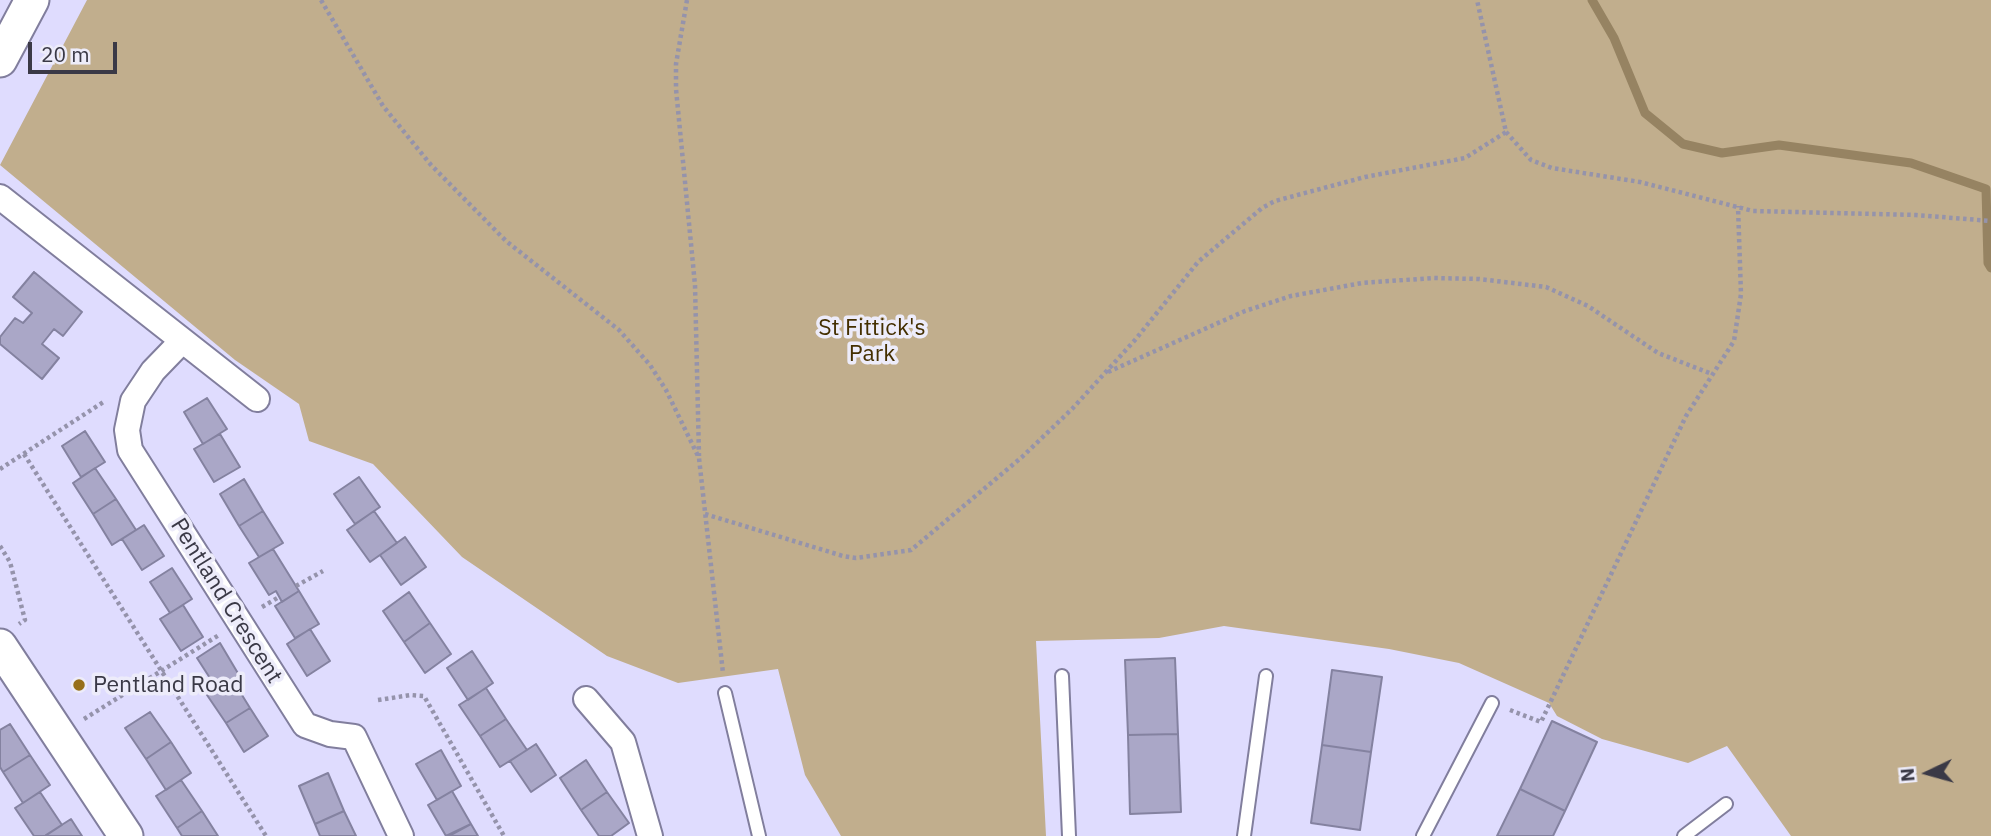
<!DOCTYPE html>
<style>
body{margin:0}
#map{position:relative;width:1991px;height:836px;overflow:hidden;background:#dfdcfe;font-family:"IBM Plex Sans",sans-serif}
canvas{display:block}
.north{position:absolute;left:1893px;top:738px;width:70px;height:70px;-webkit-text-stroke:5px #edecfa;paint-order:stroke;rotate:265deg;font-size:19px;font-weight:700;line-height:28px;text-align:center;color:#3a3946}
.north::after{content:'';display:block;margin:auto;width:24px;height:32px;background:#3a3946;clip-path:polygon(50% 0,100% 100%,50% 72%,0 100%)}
.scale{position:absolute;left:28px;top:42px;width:89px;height:32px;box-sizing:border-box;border:4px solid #3a3946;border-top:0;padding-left:9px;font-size:21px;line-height:24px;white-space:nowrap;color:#3a3946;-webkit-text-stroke:5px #edecfa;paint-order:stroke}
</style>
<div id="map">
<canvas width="1991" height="836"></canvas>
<div class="north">N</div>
<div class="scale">20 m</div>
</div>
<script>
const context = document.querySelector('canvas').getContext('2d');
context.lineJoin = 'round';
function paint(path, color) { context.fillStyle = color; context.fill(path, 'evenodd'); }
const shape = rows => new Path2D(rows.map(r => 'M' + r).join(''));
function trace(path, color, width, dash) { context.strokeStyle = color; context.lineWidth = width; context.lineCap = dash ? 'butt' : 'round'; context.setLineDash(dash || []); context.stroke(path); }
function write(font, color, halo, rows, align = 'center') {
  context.font = font + ' "IBM Plex Sans",sans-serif'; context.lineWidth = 7; context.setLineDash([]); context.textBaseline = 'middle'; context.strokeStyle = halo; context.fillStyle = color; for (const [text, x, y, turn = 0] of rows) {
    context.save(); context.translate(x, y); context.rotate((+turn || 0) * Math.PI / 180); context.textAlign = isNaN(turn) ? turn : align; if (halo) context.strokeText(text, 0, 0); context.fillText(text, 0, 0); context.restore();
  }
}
paint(shape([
 [87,0,1991,0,1991,836,1791,836,1727,746,1688,763,1602,739,1557,716,1549,703,1459,663,1389,649,1224,626,1159,638,1036,641,1046,836,841,836,805,775,778,669,678,683,607,656,462,557,373,464,309,441,299,404,235,360,0,165]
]), '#c1ae8d');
trace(shape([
 [1592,0,1614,38,1645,113,1683,144,1722,153,1779,145,1911,163,1986,189,1988,263,1991,268]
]), '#968362', 9);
const building = shape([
 [34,272,82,312,63,336,54,329,42,344,59,358,42,379,0,344,0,337,15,318,23,323,32,313,13,297,34,272],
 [207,398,227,429,203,444,184,412,207,398],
 [85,431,105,462,81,477,62,446,85,431],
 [220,434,240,467,214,482,194,449,220,434],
 [95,468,116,499,93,514,73,483,95,468],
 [359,477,380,507,355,524,334,494,359,477],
 [244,479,263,511,239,526,220,494,244,479],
 [116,499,136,530,112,545,93,514,116,499],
 [263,511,283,543,259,557,239,526,263,511],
 [374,511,397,543,370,562,347,530,374,511],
 [144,525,164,556,142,570,122,539,144,525],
 [405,537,426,567,401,585,380,555,405,537],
 [273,549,299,591,282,602,276,591,269,595,249,563,273,549],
 [172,568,192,599,170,613,150,582,172,568],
 [299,591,319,624,295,638,275,606,299,591],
 [409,592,430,623,404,642,383,611,409,592],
 [183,605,203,637,181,651,160,619,183,605],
 [430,623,451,654,425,673,404,642,430,623],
 [310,629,330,661,307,676,287,644,310,629],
 [220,643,239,675,217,689,197,658,220,643],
 [472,651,493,683,468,700,447,668,472,651],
 [1175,658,1178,734,1128,735,1125,660,1175,658],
 [1332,670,1382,677,1371,752,1322,745,1332,670],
 [232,679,250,708,226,723,207,695,232,679],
 [486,688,506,719,480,736,459,705,486,688],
 [250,708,268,736,244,752,226,723,250,708],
 [150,712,171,742,146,759,125,728,150,712],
 [506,719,527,750,500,767,480,736,506,719],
 [1552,721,1597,742,1565,811,1520,789,1552,721],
 [10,724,30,755,3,772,0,767,0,730,10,724],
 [1178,734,1181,812,1130,814,1128,735,1178,734],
 [171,742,191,773,166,790,146,759,171,742],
 [536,744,556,775,531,792,510,761,536,744],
 [1322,745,1371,752,1360,830,1311,823,1322,745],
 [441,750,461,786,437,800,416,764,441,750],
 [30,755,50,785,23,803,3,772,30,755],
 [586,760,607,792,581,810,560,778,586,760],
 [328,773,344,811,315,824,299,786,328,773],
 [181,780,202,811,177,828,156,796,181,780],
 [1520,789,1565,811,1553,836,1497,836,1520,789],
 [452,791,471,824,446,836,428,805,452,791],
 [40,792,62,825,45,836,34,836,15,808,40,792],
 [607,792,629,823,611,836,599,836,581,810,607,792],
 [202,811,218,836,182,836,177,828,202,811],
 [344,811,356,836,320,836,315,824,344,811],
 [71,819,82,836,47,836,46,835,71,819],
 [471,824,478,836,449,836,471,824]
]);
paint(building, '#aaa7c7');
trace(building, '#8482a0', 2);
const lane = shape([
 [1062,676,1069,836],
 [725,693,759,836],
 [1244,836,1266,676],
 [1423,836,1492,703],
 [1684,836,1726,804]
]);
const street = shape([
 [0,197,257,399],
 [182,341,153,371,133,401,127,430,130,450,305,725,330,734,354,737,401,836],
 [586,699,623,742,650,836]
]);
const secondary = shape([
 [0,60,32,0],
 [0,646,126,836]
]);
trace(lane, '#817e9d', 16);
trace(street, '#817e9d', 28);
trace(secondary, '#817e9d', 37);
trace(shape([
 [321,0,383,106,431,165,506,241,619,330,650,365,666,390,699,458,723,673],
 [687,0,676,64,676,89,695,285,699,456],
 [1506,132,1531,160,1552,168,1640,182,1753,211,1916,215,1991,221],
 [1108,372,1245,311,1291,296,1362,283,1433,278,1479,279,1546,287,1588,306,1658,353,1712,374],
 [24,454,266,836],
 [0,469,105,401],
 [705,514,843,556,856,558,911,550,1022,457,1072,409,1135,340,1198,262,1262,208,1275,201,1365,177,1465,158,1506,132,1477,0],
 [0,546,10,562,25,620,19,624],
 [296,586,323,571],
 [262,607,279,597],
 [378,700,411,695,424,696,504,836],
 [1510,710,1541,722,1686,416,1734,341,1741,294,1738,206],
 [84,719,219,635]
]), '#9593ab', 4.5, [3.5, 3.5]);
trace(lane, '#fff', 12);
trace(street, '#fff', 24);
trace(secondary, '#fff', 33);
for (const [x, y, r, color] of [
 [79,685,7,"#976f1a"]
]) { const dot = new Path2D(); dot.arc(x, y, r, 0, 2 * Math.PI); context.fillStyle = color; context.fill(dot); trace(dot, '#edecfa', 2.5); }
write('23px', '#442f00', '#edecfa', [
 ["St Fittick's",872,328],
 ["Park",872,354]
]);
write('23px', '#3a3946', '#edecfa', [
 ["Pentland Crescent",226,601,58]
]);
write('23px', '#3a3946', '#edecfa', [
 ["Pentland Road",93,685]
], 'left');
</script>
